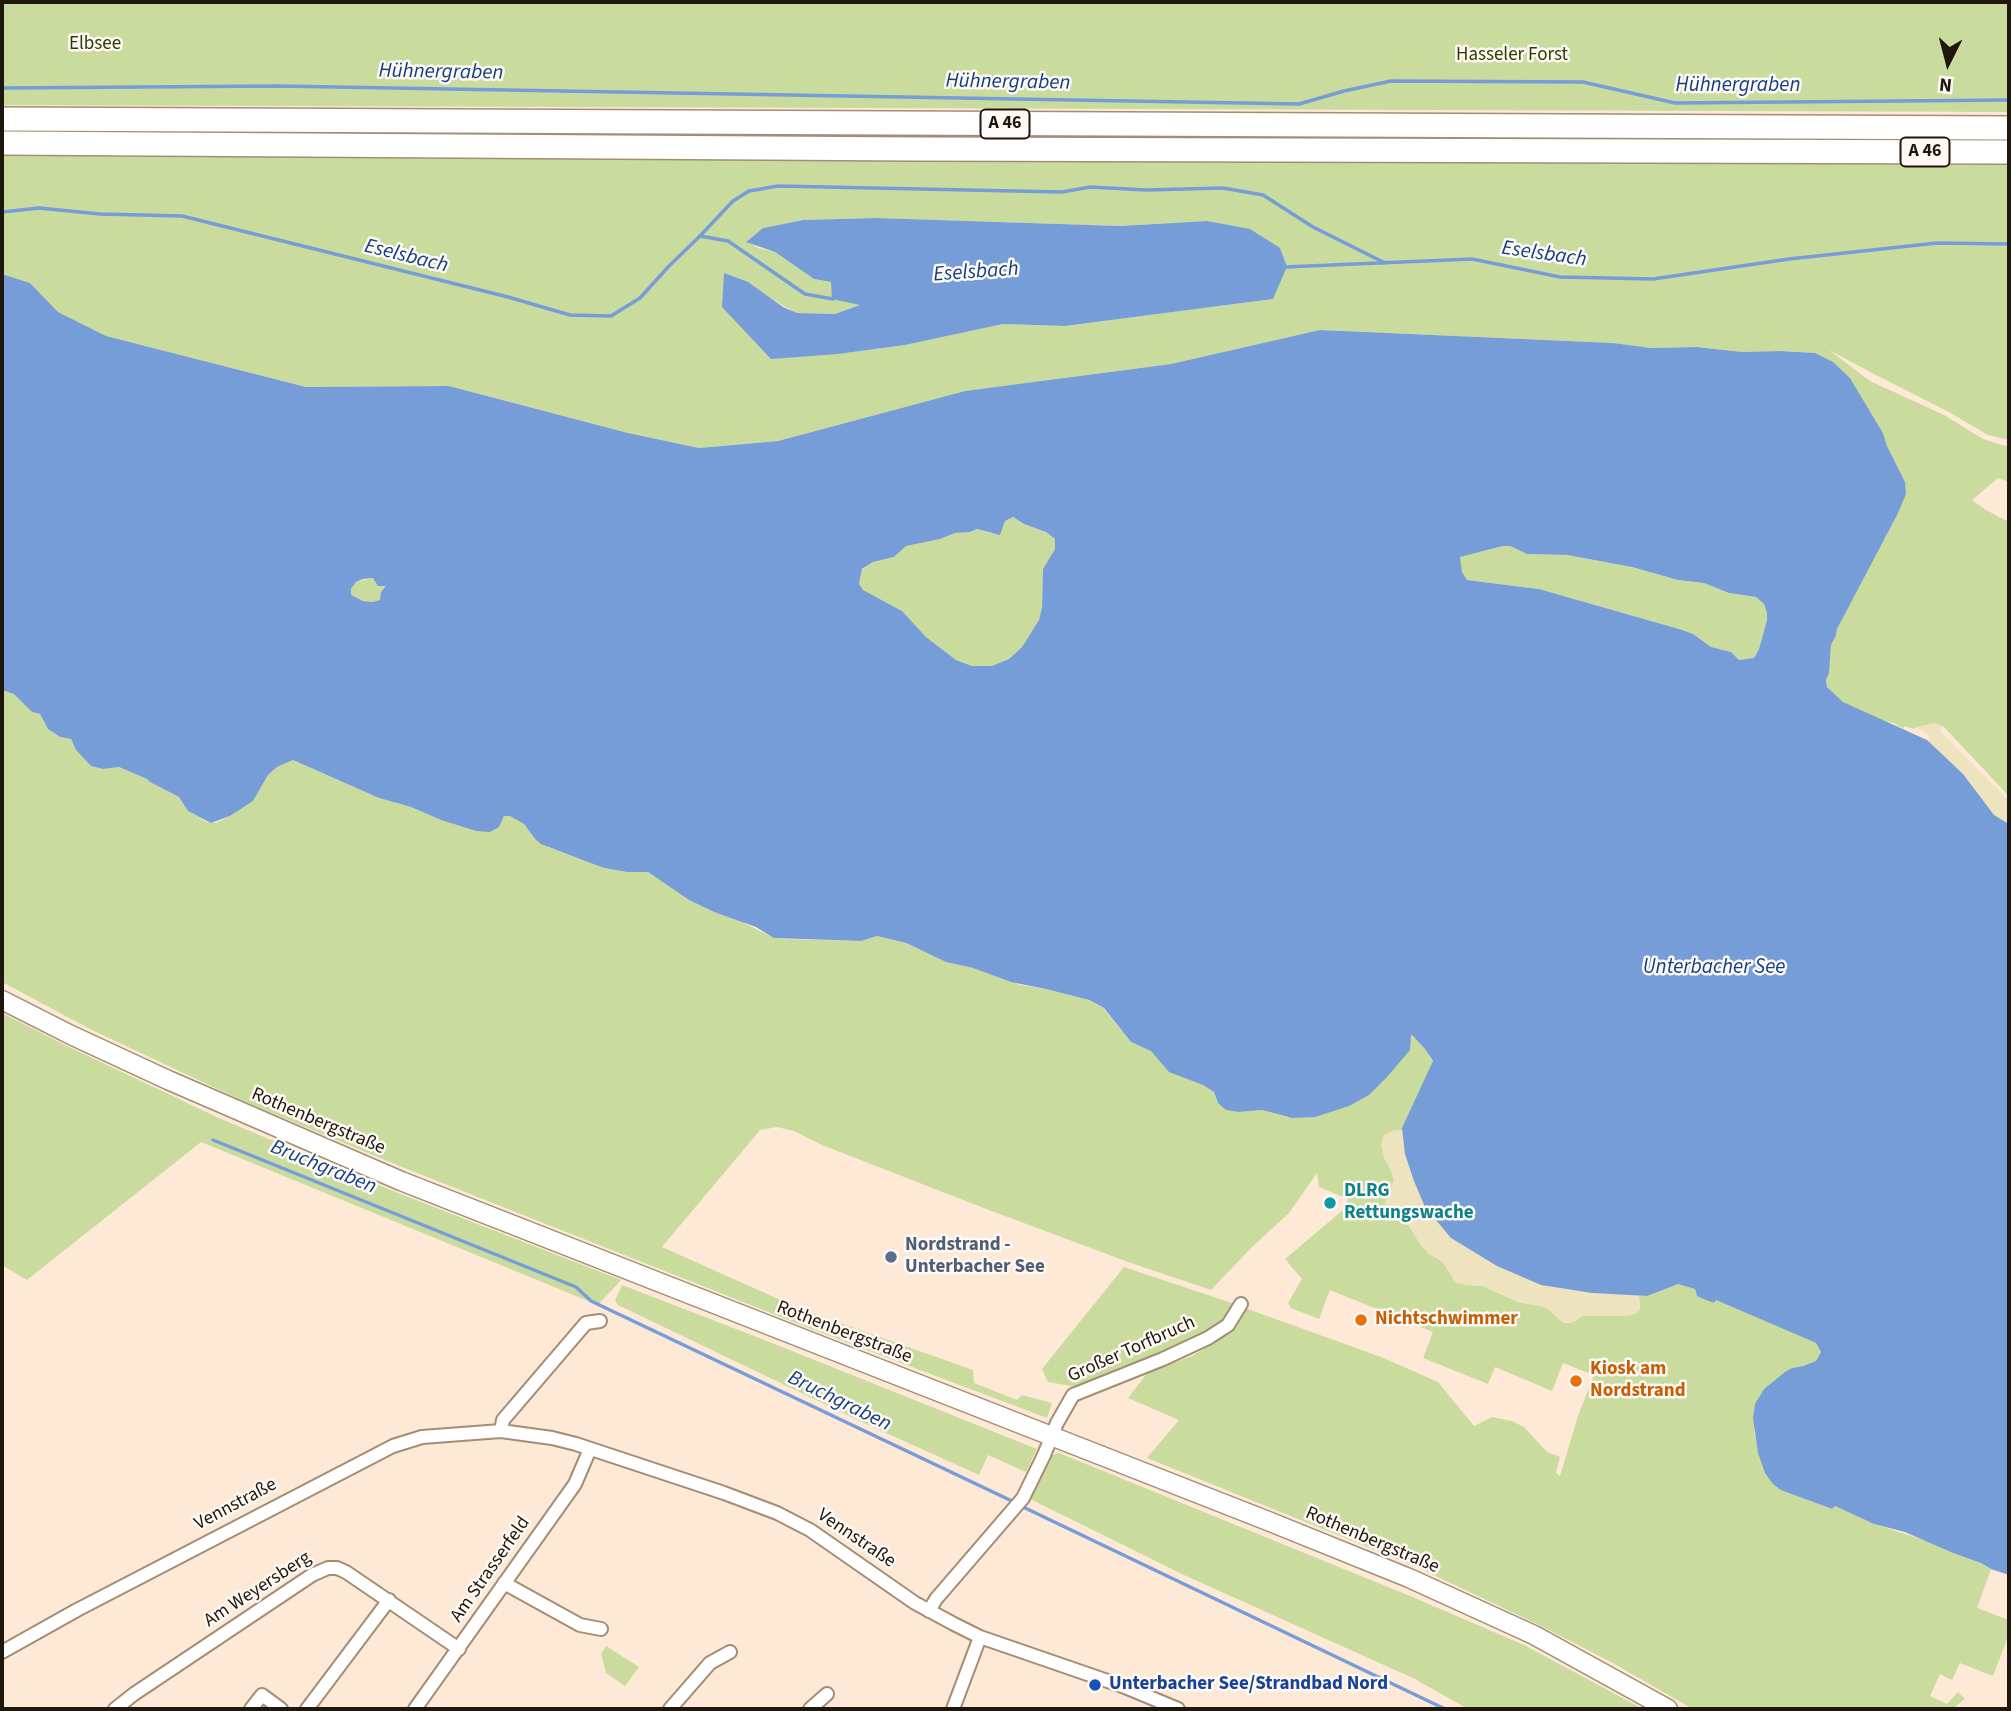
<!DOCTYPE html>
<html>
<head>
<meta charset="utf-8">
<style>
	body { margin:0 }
	#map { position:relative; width:2011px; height:1711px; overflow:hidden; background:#fde9d5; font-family:"Source Sans 3",sans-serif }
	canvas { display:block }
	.frame { position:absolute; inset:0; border:4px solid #1f170d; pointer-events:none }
	.north { position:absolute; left:1913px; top:28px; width:70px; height:70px; -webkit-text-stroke:5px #fef9f4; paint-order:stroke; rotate:186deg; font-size:19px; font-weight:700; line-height:28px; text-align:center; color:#1f170d }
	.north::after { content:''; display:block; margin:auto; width:24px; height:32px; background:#1f170d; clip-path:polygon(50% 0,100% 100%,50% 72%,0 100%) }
</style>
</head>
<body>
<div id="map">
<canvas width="2011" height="1711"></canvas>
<div class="frame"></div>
<div class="north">N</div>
</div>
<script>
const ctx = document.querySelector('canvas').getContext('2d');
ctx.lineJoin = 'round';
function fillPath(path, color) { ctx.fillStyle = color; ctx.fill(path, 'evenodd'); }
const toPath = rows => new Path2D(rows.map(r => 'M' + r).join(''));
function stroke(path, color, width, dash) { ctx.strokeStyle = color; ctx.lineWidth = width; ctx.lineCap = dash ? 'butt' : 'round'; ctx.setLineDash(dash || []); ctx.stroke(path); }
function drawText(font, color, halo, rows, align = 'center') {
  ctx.font = font + ' "Source Sans 3",sans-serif'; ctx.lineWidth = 5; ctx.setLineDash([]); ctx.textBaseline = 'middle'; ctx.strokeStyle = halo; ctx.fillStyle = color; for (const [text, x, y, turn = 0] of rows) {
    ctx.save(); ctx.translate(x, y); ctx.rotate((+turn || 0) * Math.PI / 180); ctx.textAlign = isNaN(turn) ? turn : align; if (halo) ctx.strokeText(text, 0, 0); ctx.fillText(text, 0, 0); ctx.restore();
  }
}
const green = toPath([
	[2,2,2009,2,2009,112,2,105],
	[2,156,2009,164,2009,440,1988,435,1947,411,1876,375,1829,350,1870,381,1944,415,1983,439,2009,447,2009,482,1998,478,1972,500,1986,510,2009,522,2009,791,2007,794,1943,726,1916,727,1914,729,1904,726,1904,729,1894,723,1881,720,1843,702,1827,687,1826,680,1829,673,1831,645,1836,635,1837,629,1905,482,1887,446,1883,433,1850,378,1833,363,1815,353,1780,351,1742,352,1697,347,1651,348,1613,343,1321,330,1171,364,965,391,778,441,699,448,628,433,449,386,306,387,106,336,58,312,30,283,2,274],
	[876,218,1120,226,1206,221,1287,267,1273,299,1065,326,1003,324,905,345,838,354,768,297,797,313,835,314,862,305,831,282,814,279,775,252,758,248,747,241,763,228,803,220],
	[1013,517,1024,524,1046,532,1055,539,1055,549,1043,569,1042,607,1039,620,1022,647,1009,659,992,666,972,666,956,660,926,637,902,611,863,590,859,584,862,570,873,562,894,557,905,546,940,539,955,533,970,532,977,529,991,533,1003,528,1005,521],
	[1503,546,1510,546,1527,554,1567,555,1632,567,1678,580,1704,583,1729,593,1756,597,1764,604,1767,613,1767,620,1759,649,1754,658,1739,660,1731,652,1711,647,1679,629,1539,589,1467,580,1462,572,1460,557],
	[373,578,382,585,387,586,380,600,372,602,363,601,350,595,351,589,356,582],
	[2,690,15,694,32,712,40,714,48,729,60,737,71,739,76,750,91,766,103,769,119,767,147,779,150,782,179,797,188,811,207,822,216,823,230,816,253,801,268,775,277,767,293,760,379,798,411,807,441,820,476,831,503,819,504,816,510,816,524,824,536,840,550,848,579,857,604,868,627,872,648,872,689,900,714,912,738,920,766,934,782,939,861,941,877,936,905,943,946,962,973,968,1021,985,1046,989,1088,1000,1103,1008,1131,1042,1151,1051,1169,1071,1203,1085,1214,1092,1218,1103,1239,1112,1262,1110,1286,1117,1315,1117,1329,1111,1412,1035,1425,1049,1433,1062,1403,1130,1392,1131,1384,1157,1391,1170,1394,1180,1385,1203,1386,1207,1401,1219,1409,1226,1422,1246,1429,1254,1442,1261,1465,1285,1483,1286,1518,1302,1545,1307,1564,1323,1574,1322,1582,1316,1604,1316,1640,1310,1639,1296,1647,1296,1678,1283,1695,1289,1697,1296,1701,1298,1714,1303,1716,1300,1816,1343,1821,1352,1816,1361,1803,1366,1792,1368,1764,1389,1754,1432,1765,1473,1803,1498,1832,1509,1835,1506,1874,1524,1924,1540,1953,1553,1981,1563,1991,1569,1977,1608,2009,1620,2009,1634,1993,1676,1960,1663,1952,1680,1940,1674,1930,1696,1947,1704,1958,1692,1965,1699,1952,1709,1693,1709,1611,1662,1539,1625,1417,1567,1147,1458,1179,1420,1128,1398,1148,1372,1192,1356,1217,1341,1233,1326,1245,1308,1381,1357,1438,1382,1474,1426,1492,1417,1512,1421,1524,1427,1547,1452,1560,1457,1556,1473,1560,1476,1578,1416,1594,1375,1563,1363,1552,1391,1495,1367,1488,1384,1423,1358,1433,1332,1330,1290,1319,1319,1291,1308,1288,1303,1302,1279,1285,1259,1343,1210,1348,1199,1319,1187,1317,1173,1289,1213,1252,1247,1211,1290,1131,1263,989,1210,822,1145,794,1131,777,1127,760,1130,662,1247,803,1310,973,1370,974,1383,1017,1400,1022,1395,1052,1403,1047,1418,801,1325,397,1165,245,1102,92,1030,2,982],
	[2,1013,67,1046,221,1119,393,1191,621,1280,598,1305,201,1142,27,1280,2,1265],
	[1124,1267,1235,1304,1226,1322,1205,1336,1077,1387,1048,1382,1042,1369],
	[622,1285,767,1341,1037,1449,1026,1472,988,1455,979,1475,862,1422,618,1305,615,1301],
	[1059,1453,1410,1596,1524,1645,1643,1709,1468,1709,1415,1679,1184,1575,1030,1499,1050,1456],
	[606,1646,639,1667,625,1686,606,1673,601,1654]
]);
const sand = toPath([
	[1935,723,1943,726,1939,730,2009,801,2009,824,1994,815,1929,742,1929,736,1916,727],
	[1403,1130,1405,1154,1451,1238,1497,1266,1541,1285,1592,1293,1639,1296,1640,1310,1635,1314,1627,1316,1582,1316,1574,1322,1564,1323,1545,1307,1518,1302,1483,1286,1465,1285,1455,1282,1442,1261,1430,1254,1421,1246,1409,1226,1386,1207,1385,1203,1394,1180,1391,1170,1384,1158,1381,1144,1384,1135,1392,1131]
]);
const water = toPath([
	[876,218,1120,226,1207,221,1250,229,1280,248,1287,267,1273,299,1065,326,1003,324,905,345,838,354,771,359,722,307,724,273,748,282,783,307,797,313,835,314,860,305,832,299,831,282,814,279,775,252,746,242,763,228,803,220],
	[2,274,30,283,58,312,106,336,306,387,449,386,628,433,699,448,778,441,965,391,1171,364,1320,330,1613,343,1651,348,1697,347,1742,352,1780,351,1815,353,1833,362,1850,378,1883,433,1887,446,1905,482,1906,494,1898,513,1837,629,1836,635,1831,645,1829,673,1826,680,1827,687,1843,702,1927,740,1963,774,1994,815,2009,824,2009,1575,1991,1569,1981,1563,1953,1553,1905,1532,1874,1524,1835,1506,1832,1509,1781,1490,1773,1484,1765,1473,1758,1453,1753,1418,1755,1404,1764,1389,1785,1372,1792,1368,1803,1366,1816,1361,1821,1352,1816,1343,1716,1300,1714,1303,1701,1298,1697,1296,1695,1289,1678,1284,1647,1296,1592,1293,1541,1285,1497,1266,1451,1238,1425,1207,1414,1181,1405,1154,1402,1128,1433,1061,1425,1049,1412,1035,1411,1036,1410,1050,1387,1077,1369,1095,1349,1106,1315,1117,1292,1118,1262,1110,1239,1112,1226,1110,1218,1103,1214,1092,1203,1085,1169,1072,1151,1051,1131,1042,1104,1008,1089,1000,1046,989,1011,982,973,968,946,962,906,943,877,936,861,941,774,938,756,927,714,912,689,900,648,872,627,872,604,868,541,844,536,840,524,824,510,816,504,816,499,827,490,832,476,831,441,820,411,807,379,798,293,760,277,767,268,775,253,801,230,816,211,823,188,811,179,797,150,782,147,779,119,767,103,769,91,766,76,750,71,739,60,737,48,729,40,714,32,712,14,694,2,690],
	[1013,517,1024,524,1046,532,1055,539,1055,549,1043,569,1042,607,1039,620,1022,647,1009,659,992,666,972,666,956,660,926,637,902,611,863,590,859,584,862,569,873,562,894,557,906,546,940,539,955,533,970,532,977,529,1000,535,1005,521],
	[1503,546,1510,546,1527,554,1567,555,1632,567,1678,580,1704,583,1729,593,1756,597,1764,604,1767,613,1767,620,1759,649,1754,658,1739,660,1731,652,1711,647,1693,634,1679,629,1539,589,1467,580,1462,572,1460,557],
	[373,578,378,586,386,586,381,592,380,600,372,602,363,601,351,595,351,589,356,582,363,579]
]);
const stream = toPath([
	[2,88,279,86,1299,104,1344,91,1391,81,1583,82,1675,103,2009,100],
	[2,212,39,208,100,214,182,216,508,297,570,315,611,316,640,298,669,266,700,236,728,241,805,294,833,299],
	[700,236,733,201,749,191,778,186,1062,192,1090,187,1146,190,1223,188,1263,195,1313,227,1385,263],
	[1285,267,1472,259,1560,277,1653,279,1789,259,1937,243,2009,244],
	[213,1140,576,1287,591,1301,1014,1502],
	[1021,1506,1445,1709]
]);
const minor = toPath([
	[501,1431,503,1420,586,1323,600,1321],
	[504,1583,580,1625,601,1629],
	[929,1611,936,1599,1023,1498,1044,1455,1057,1423,1073,1395,1163,1359,1208,1338,1228,1325,1241,1304],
	[2,1652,77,1610,393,1446,422,1437,501,1431,552,1438,576,1444,724,1493,777,1513,810,1530,915,1603,954,1624,980,1637,1125,1687,1178,1709],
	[115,1709,134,1694,312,1575,328,1568,337,1568,346,1572,459,1649],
	[251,1709,262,1695,281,1709],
	[307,1709,389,1600],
	[415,1709,575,1484,590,1449],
	[670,1709,710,1663,730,1652],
	[810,1709,827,1694],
	[953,1709,980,1637]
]);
const secondary = toPath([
	[2,1000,71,1035,168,1080,401,1181,1268,1521,1409,1578,1534,1635,1668,1709]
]);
const motorway = toPath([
	[2,119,2009,128],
	[2,143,916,149,2009,152]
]);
const markers = [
	[1330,1203,7,"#0f9aa8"],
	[891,1257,7,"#5c6f8a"],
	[1361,1320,7,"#e8710a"],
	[1576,1381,7,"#e8710a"],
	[1095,1685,7,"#1a4fb4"]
];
const shields = [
	[1005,124,49],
	[1925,152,49]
];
const shieldNames = [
	["A 46",1005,124],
	["A 46",1925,152]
];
const parkNames = [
	["Elbsee",95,45],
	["Hasseler Forst",1512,56]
];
const streetNames = [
	["Rothenbergstraße",318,1122,23],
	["Rothenbergstraße",844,1333,21],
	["Großer Torfbruch",1132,1350,-24],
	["Vennstraße",236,1505,-28],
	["Vennstraße",856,1539,34],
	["Rothenbergstraße",1372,1541,23],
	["Am Strasserfeld",491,1570,-55],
	["Am Weyersberg",258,1590,-33]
];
const cultureNames = [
	["DLRG",1344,1192],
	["Rettungswache",1344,1214]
];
const serviceNames = [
	["Nordstrand -",905,1246],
	["Unterbacher See",905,1268]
];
const foodNames = [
	["Nichtschwimmer",1375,1320],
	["Kiosk am",1590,1370],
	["Nordstrand",1590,1392]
];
const transitNames = [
	["Unterbacher See/Strandbad Nord",1109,1685]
];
const waterNames = [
	["Hühnergraben",441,73,1],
	["Hühnergraben",1008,83,1],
	["Hühnergraben",1738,86],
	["Eselsbach",1544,255,8],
	["Eselsbach",406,257,14],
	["Eselsbach",976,273,-4],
	["Unterbacher See",1714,968],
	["Bruchgraben",323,1168,22],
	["Bruchgraben",839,1402,26]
];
fillPath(green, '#cadb9e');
fillPath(sand, '#ede3be');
fillPath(water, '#769dd7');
stroke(stream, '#769dd7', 3.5);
stroke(minor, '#a48d75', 16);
stroke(secondary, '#a48d75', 21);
stroke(motorway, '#a48d75', 26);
stroke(minor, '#fff', 12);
stroke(secondary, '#fff', 18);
stroke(motorway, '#fff', 23);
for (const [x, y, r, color] of markers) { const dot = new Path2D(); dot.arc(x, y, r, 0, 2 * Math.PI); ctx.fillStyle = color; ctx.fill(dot); stroke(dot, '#fef9f4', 2.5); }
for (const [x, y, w] of shields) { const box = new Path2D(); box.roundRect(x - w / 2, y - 14.5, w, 29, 5); ctx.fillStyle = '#fef9f4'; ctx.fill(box); stroke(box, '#1f170d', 2); }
drawText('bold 18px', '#1f170d', null, shieldNames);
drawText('19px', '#313c04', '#fef9f4', parkNames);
drawText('19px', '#1f170d', '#fef9f4', streetNames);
drawText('bold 19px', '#0d838f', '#fef9f4', cultureNames, 'left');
drawText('bold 19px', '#4e5e75', '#fef9f4', serviceNames, 'left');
drawText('bold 19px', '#c56008', '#fef9f4', foodNames, 'left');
drawText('bold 19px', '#164399', '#fef9f4', transitNames, 'left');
drawText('italic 21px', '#103f84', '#fef9f4', waterNames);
</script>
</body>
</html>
